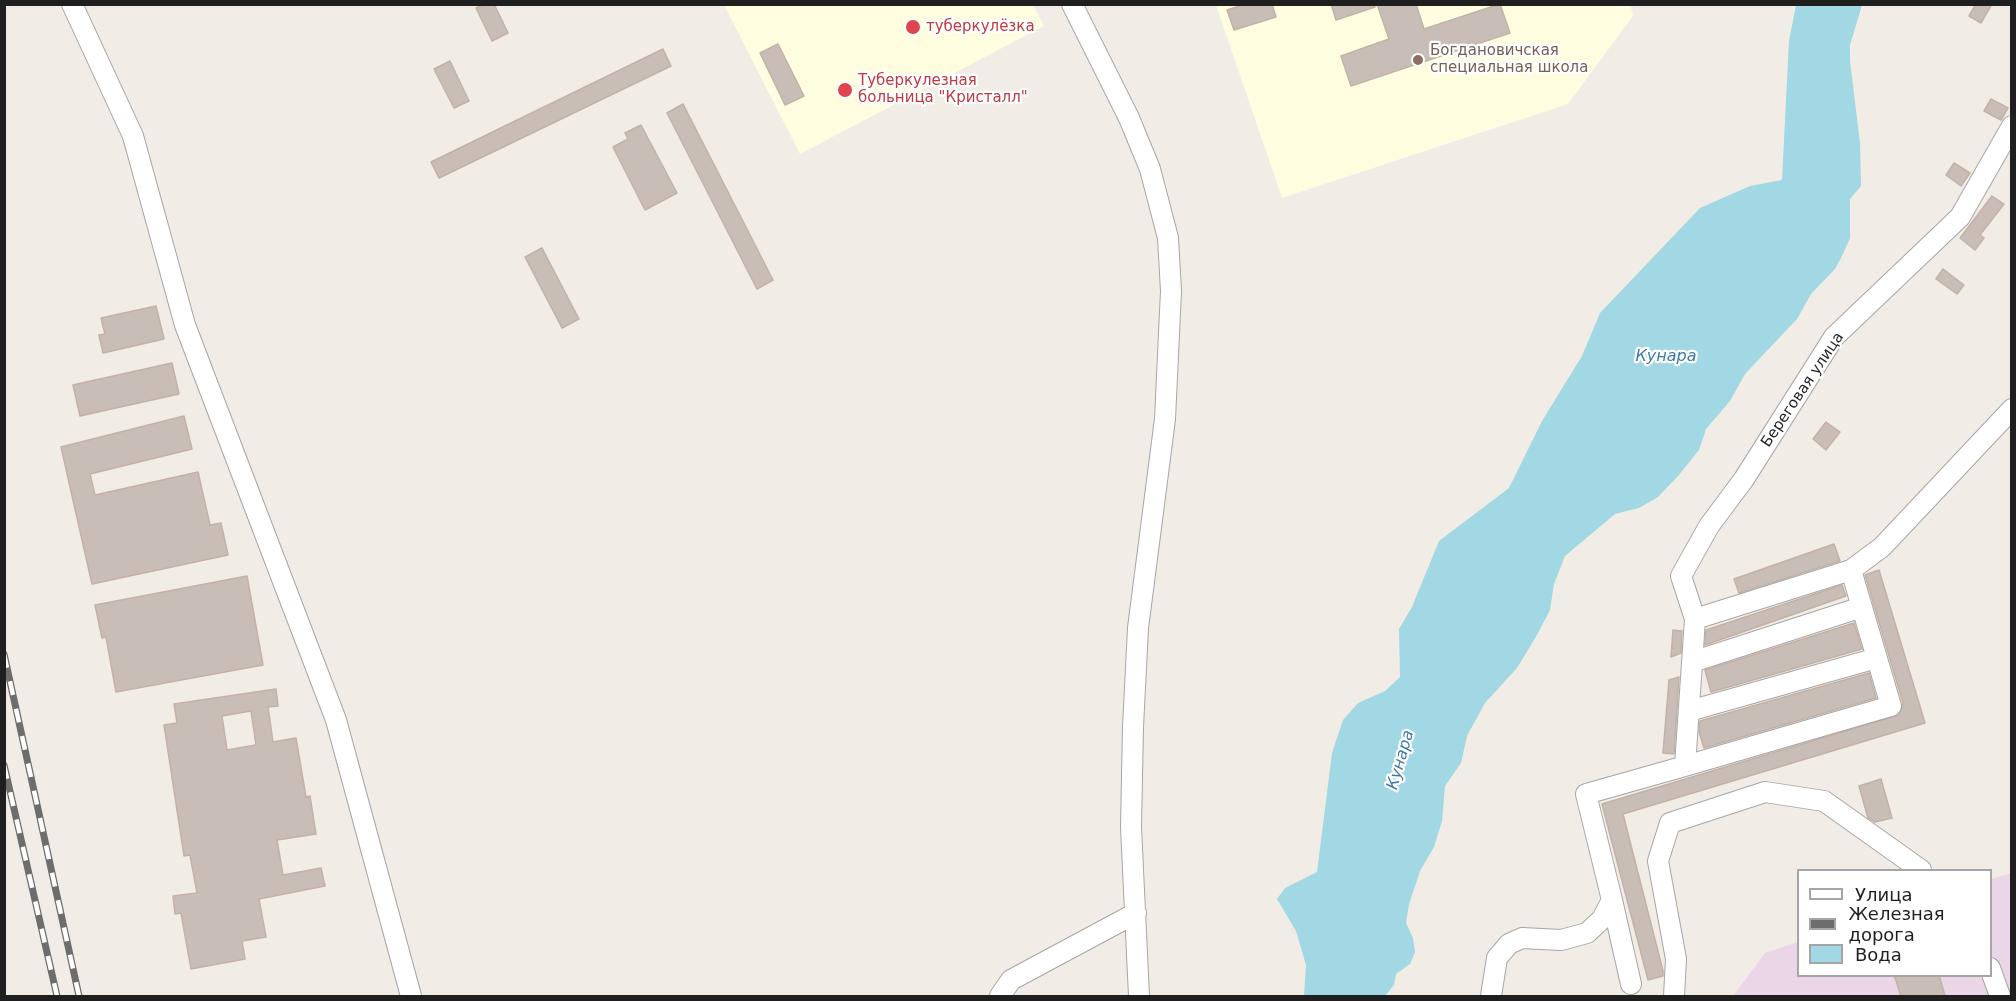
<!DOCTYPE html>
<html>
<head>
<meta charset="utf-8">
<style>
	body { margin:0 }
	#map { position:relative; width:2016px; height:1001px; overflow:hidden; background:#f1ece5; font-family:"DejaVu Sans",sans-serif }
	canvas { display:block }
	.frame { position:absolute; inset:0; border:6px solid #1f1f1f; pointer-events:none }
	.legend { position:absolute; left:1797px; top:869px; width:195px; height:108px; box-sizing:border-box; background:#fff; border:2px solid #a5a5a5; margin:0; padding:8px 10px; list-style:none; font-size:18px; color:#1f1f1f }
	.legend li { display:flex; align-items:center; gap:12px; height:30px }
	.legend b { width:30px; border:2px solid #a5a5a5 }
</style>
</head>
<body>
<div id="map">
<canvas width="2016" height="1001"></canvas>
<div class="frame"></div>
<ul class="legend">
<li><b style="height:8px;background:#fff"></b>Улица</li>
<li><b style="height:8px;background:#6d6d6d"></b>Железная дорога</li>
<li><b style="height:16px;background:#a1d8e3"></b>Вода</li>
</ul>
</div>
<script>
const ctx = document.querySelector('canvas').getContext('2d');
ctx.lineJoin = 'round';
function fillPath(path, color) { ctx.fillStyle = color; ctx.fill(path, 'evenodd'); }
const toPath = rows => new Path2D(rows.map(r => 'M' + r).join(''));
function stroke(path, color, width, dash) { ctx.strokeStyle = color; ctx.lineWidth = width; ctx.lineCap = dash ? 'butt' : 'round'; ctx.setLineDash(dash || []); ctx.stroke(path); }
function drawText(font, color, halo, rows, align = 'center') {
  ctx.font = font + ' "DejaVu Sans",sans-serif'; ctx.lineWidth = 4.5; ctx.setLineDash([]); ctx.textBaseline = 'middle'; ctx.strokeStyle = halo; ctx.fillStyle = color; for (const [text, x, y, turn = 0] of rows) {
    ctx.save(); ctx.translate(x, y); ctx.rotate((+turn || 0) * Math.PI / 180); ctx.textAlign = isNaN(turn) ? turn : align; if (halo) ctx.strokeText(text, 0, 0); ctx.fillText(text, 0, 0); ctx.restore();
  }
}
const industrial = toPath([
	[2011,873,2011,996,1733,996,1765,953,1798,942,1798,976,1990,976,1991,879]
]);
const education = toPath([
	[1630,4,1633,16,1568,104,1282,198,1216,5],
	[724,5,1033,5,1044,26,800,154]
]);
const water = toPath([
	[1796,5,1862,5,1850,45,1850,61,1860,143,1861,186,1850,199,1850,238,1843,254,1835,269,1811,294,1797,319,1745,374,1730,401,1706,429,1699,450,1678,476,1658,497,1639,508,1615,514,1565,556,1554,584,1550,610,1537,635,1517,668,1485,703,1467,736,1461,763,1445,786,1442,821,1434,847,1420,871,1409,904,1406,923,1413,938,1415,952,1410,964,1396,974,1394,985,1385,996,1304,996,1306,965,1296,931,1277,899,1285,888,1317,872,1332,753,1343,720,1358,703,1385,691,1400,677,1399,629,1412,607,1439,541,1509,488,1542,421,1582,356,1600,313,1700,208,1750,186,1782,180,1789,41]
]);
const building = toPath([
	[485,4,494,4,508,33,492,41,476,8,485,4],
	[1246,4,1272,4,1276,17,1234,30,1227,10,1246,4],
	[1331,4,1374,4,1375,7,1336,20,1331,4],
	[1377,4,1416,4,1424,29,1500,4,1510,33,1351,86,1341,56,1389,39,1377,4],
	[1976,4,1992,4,1981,23,1969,16,1976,4],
	[778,44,804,96,785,105,760,53,778,44],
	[663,49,671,66,439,178,431,162,663,49],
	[450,61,469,101,454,108,434,69,450,61],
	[1991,99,2008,108,2001,120,1984,111,1991,99],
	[683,104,773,280,757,289,667,113,683,104],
	[641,125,677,193,645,210,613,147,628,139,625,133,641,125],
	[1954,163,1970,173,1961,186,1946,175,1954,163],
	[1992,196,2004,204,1980,235,1984,238,1975,250,1960,238,1992,196],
	[542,248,579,319,562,328,525,257,542,248],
	[1943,269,1964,285,1957,294,1936,279,1943,269],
	[156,306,164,339,103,353,99,335,105,334,101,318,156,306],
	[172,363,179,394,80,416,73,385,172,363],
	[184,416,192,449,90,474,95,495,198,472,210,525,221,523,228,555,92,584,61,447,184,416],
	[1826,422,1840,432,1826,450,1813,439,1826,422],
	[1834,544,1840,561,1739,593,1734,579,1834,544],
	[1879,570,1925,723,1623,814,1663,971,1663,976,1648,980,1602,804,1899,715,1903,703,1865,575,1879,570],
	[247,576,263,665,116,692,106,637,102,638,95,605,247,576],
	[1842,585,1846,596,1705,645,1706,630,1842,585],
	[1854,623,1862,649,1711,692,1705,670,1854,623],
	[1673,630,1682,631,1681,653,1671,657,1673,630],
	[1869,673,1876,698,1704,748,1699,732,1700,721,1869,673],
	[1679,677,1674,754,1663,753,1669,680,1679,677],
	[276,689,278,706,268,707,273,742,296,738,306,797,310,796,316,834,277,840,283,875,321,868,325,886,259,899,266,937,242,941,245,959,191,969,181,913,175,914,173,896,197,893,190,855,184,856,164,725,177,723,174,704,276,689],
	[251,711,256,745,227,750,222,716,251,711],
	[1881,779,1892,818,1875,822,1868,818,1859,786,1881,779],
	[1894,975,1939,975,1945,996,1901,996,1894,975]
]);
const minor = toPath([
	[72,4,133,136,185,325,336,720,411,996],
	[1072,4,1129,118,1150,169,1168,238,1171,291,1165,419,1138,628,1133,727,1131,827,1139,996],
	[1695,619,1681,576,1709,526,1744,479,1834,337,1960,217,2012,126],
	[1692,662,1862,607],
	[1689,711,1877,658],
	[1685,766,1891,706,1851,570],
	[1612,900,1631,984],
	[1990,968,2000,996],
	[1000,996,1011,980,1136,913],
	[1491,996,1497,958,1509,944,1522,938,1561,940,1587,933,1602,919,1612,900,1586,794,1685,766,1695,619,1851,570,1882,547,2012,409],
	[1674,996,1676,959,1658,861,1670,823,1765,792,1824,801,1921,870]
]);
const rail = toPath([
	[4,654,79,996],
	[4,765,57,996]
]);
const markers = [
	[913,27,8,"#e0444e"],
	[1418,60,6,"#8d6e63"],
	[845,90,8,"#e0444e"]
];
const healthNames = [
	["туберкулёзка",926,27],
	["Туберкулезная",858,81],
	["больница \"Кристалл\"",858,98]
];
const educationNames = [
	["Богдановичская",1430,51],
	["специальная школа",1430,68]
];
const streetNames = [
	["Береговая улица",1803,390,-56]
];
const waterNames = [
	["Кунара",1666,357],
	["Кунара",1401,760,-74]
];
fillPath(industrial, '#ebd6e8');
fillPath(education, '#fffde0');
fillPath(water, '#a1d8e3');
fillPath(building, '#c9beb7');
stroke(building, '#c4b1a5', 1.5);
stroke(minor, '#a6a6a6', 22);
stroke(minor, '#fff', 20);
stroke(rail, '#6d6d6d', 7);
stroke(rail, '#fff', 4.5, [14]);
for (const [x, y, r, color] of markers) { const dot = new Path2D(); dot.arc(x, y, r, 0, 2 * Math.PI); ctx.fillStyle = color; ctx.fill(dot); stroke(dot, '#fff', 2); }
drawText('15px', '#be3a42', '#fff', healthNames, 'left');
drawText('15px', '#785e54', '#fff', educationNames, 'left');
drawText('15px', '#1f1f1f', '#fff', streetNames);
drawText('italic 16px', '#3d79a8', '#fff', waterNames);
</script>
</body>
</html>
